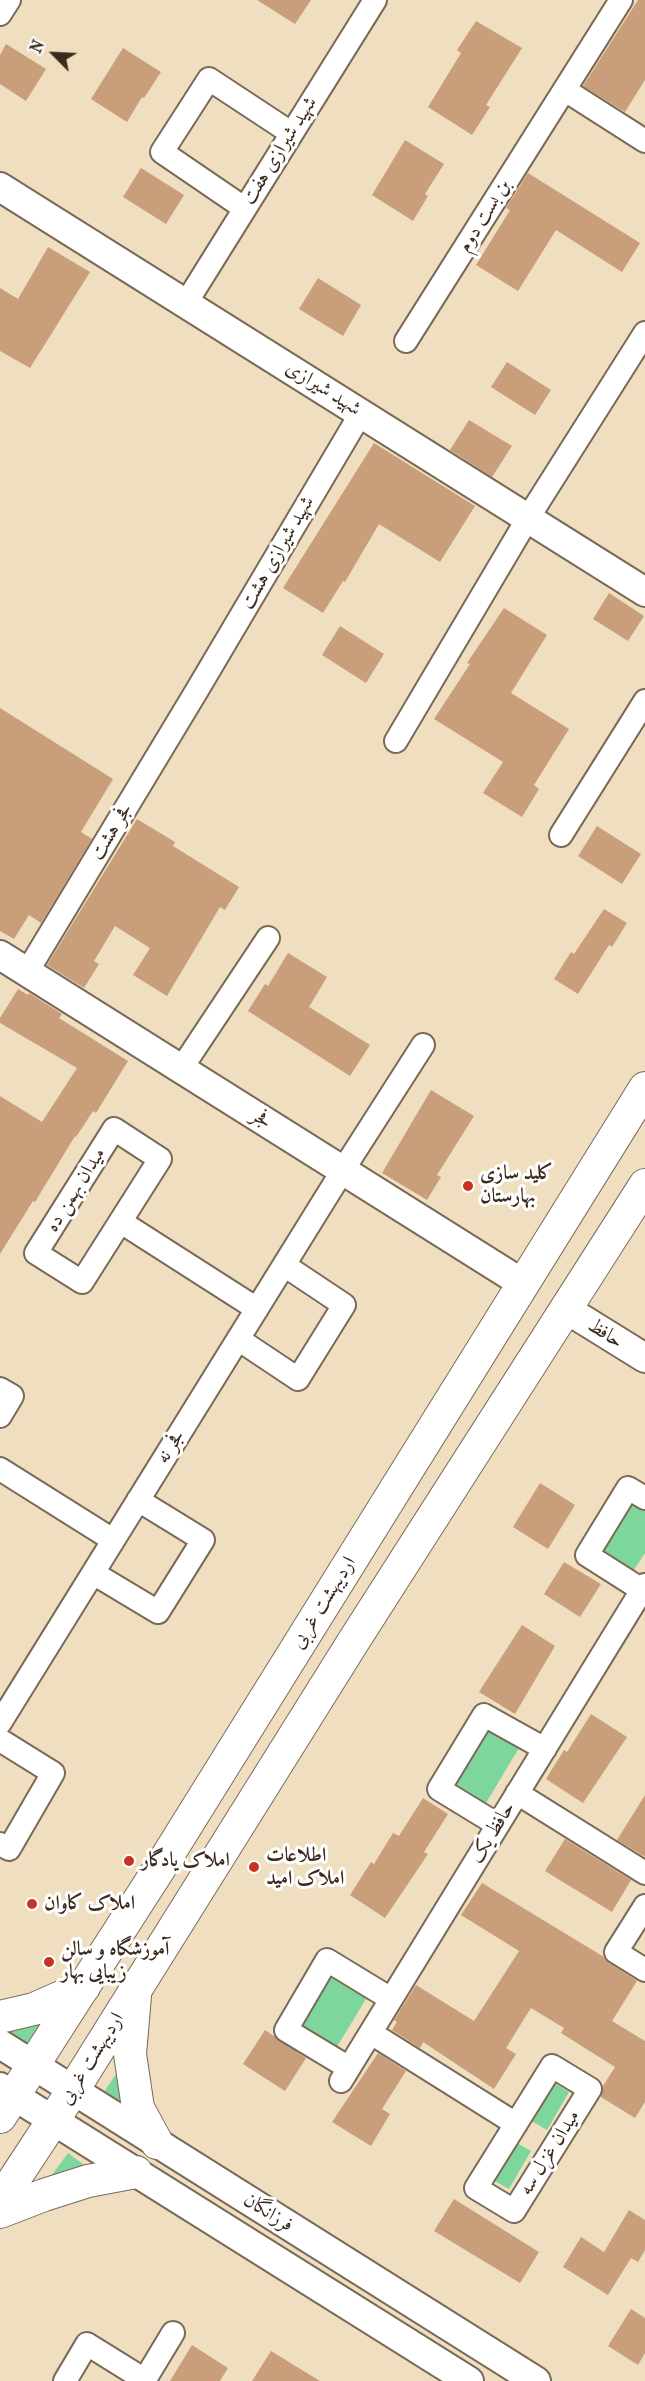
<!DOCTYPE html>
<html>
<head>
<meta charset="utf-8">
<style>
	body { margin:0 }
	#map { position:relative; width:645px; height:2381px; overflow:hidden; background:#efdfc0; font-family:"IM FELL French Canon",serif }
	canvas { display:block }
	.north { position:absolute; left:24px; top:24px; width:60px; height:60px; -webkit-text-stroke:4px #fff; paint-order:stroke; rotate:294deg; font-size:16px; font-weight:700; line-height:24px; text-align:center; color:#3b2a1e }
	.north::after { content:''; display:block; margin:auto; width:21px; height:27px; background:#3b2a1e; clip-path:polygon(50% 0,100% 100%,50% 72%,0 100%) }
</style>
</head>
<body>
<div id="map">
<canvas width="645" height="2381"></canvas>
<div class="north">N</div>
</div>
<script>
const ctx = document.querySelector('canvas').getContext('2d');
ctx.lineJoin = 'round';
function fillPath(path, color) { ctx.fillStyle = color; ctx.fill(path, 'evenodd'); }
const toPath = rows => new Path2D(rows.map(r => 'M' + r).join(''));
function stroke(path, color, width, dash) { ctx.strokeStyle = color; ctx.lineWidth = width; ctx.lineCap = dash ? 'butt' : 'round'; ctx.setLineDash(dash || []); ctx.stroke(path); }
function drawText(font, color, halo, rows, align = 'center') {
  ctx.font = font + ' "IM FELL French Canon",Amiri,serif'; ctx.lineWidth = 6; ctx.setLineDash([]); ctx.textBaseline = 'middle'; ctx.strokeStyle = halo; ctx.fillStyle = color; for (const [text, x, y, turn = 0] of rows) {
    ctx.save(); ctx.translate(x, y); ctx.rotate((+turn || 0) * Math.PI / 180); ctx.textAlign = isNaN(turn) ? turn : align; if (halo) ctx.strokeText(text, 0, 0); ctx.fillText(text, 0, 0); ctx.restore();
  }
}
const green = toPath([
	[630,1498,645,1508,645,1553,631,1574,596,1551],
	[484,1728,519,1748,486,1803,451,1783],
	[335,1972,369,1994,335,2050,300,2028],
	[47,2018,29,2047,0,2029],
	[120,2068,127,2110,102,2095],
	[553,2082,569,2092,547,2130,530,2120],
	[515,2142,531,2151,509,2189,493,2180],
	[68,2153,91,2170,49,2179]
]);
const building = toPath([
	[257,0,311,0,295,24],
	[638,0,645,0,645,80,625,112,583,86],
	[476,21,522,48,486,105,490,107,472,135,428,107,461,53,457,50],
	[6,44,46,69,26,101,0,84,0,55],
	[123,48,161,72,144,98,142,97,127,122,91,99],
	[405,140,444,164,425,194,428,196,413,221,372,195],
	[141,168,184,195,166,224,123,197],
	[528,173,640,243,622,272,556,230,518,291,476,265,510,210,506,208],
	[48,247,90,272,30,368,0,351,0,288,18,299],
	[318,278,361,305,343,336,299,309],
	[507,362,551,390,535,415,491,387],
	[469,420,512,446,492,477,450,450],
	[374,443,475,506,440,562,379,524,345,582,343,581,323,613,283,588],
	[609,593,644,616,628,641,593,619],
	[504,608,547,635,511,693,569,729,534,785,539,789,522,817,483,793,503,762,434,719,470,664,467,663],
	[340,626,384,654,366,683,322,655],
	[0,708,113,779,81,832,92,839,41,923,29,915,14,939,0,931],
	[137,819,175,842,173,846,239,887,225,910,220,907,167,996,133,975,150,948,115,926,94,961,99,964,84,988,47,965],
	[597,826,641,854,622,884,578,856],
	[604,909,627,923,612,947,609,945,578,994,554,979,571,952,574,954],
	[288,953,327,977,309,1007,370,1045,350,1076,248,1011,265,984,268,986],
	[18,989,28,995,29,993,62,1014,59,1018,128,1061,96,1113,93,1111,76,1137,75,1136,35,1202,33,1201,0,1254,0,1096,42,1122,77,1068,0,1023,0,1018],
	[431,1090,474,1116,437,1175,441,1177,427,1200,382,1173],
	[540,1483,575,1505,548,1549,513,1527],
	[564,1562,601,1584,580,1617,544,1594],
	[522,1625,555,1646,515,1714,479,1692],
	[591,1714,627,1737,583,1803,546,1779,564,1750,567,1752],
	[645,1795,645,1857,617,1840],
	[423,1798,448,1814,424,1852,428,1854,385,1918,350,1895,371,1862,374,1864,393,1833,399,1836],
	[565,1839,631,1880,612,1912,545,1871],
	[482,1883,604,1957,609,1963,637,1981,612,2021,645,2041,645,2102,635,2118,601,2097,603,2086,615,2067,561,2033,564,2028,531,2008,506,2048,516,2054,494,2089,423,2042,420,2048,392,2030,397,2022,394,2020,416,1985,474,2021,519,1951,461,1915],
	[265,2030,306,2058,285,2091,243,2064],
	[378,2053,406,2071,382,2109,390,2114,371,2146,332,2122],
	[454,2199,539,2252,520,2283,434,2231],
	[629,2210,645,2220,645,2250,638,2262,631,2258,608,2295,563,2267,581,2237,604,2252],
	[631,2309,645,2318,645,2353,638,2365,608,2346],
	[192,2345,228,2368,220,2381,170,2381],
	[271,2351,320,2381,252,2381]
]);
const minor = toPath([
	[0,14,9,0],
	[565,90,645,141],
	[244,208,162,152,209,79,291,133],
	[186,303,375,0],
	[406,341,621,0],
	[396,741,528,518,645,333],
	[561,835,645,701],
	[27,972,196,692,361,413],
	[181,1069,268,938],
	[114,1129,160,1159,82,1282,36,1253,114,1129],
	[121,1222,257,1309],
	[238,1339,298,1379,344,1305,284,1265],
	[0,1389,12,1396,0,1416],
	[0,1469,113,1540],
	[93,1573,158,1612,203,1540,138,1500],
	[642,1590,587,1555,628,1488,645,1498],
	[0,1723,343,1170,423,1045],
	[0,1740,53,1773,9,1849,0,1844],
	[517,1793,645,1873],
	[498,1825,439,1789,484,1715,545,1749],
	[645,1906,616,1952,645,1970],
	[371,2033,516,2124],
	[552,2066,590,2089,514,2211,476,2188,552,2066],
	[349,2068,286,2030,327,1960,391,1999],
	[341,2081,645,1585],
	[65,2381,87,2344,145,2380],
	[144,2381,173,2333]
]);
const tertiary = toPath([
	[0,187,645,592],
	[0,955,522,1283],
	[566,1309,645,1358],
	[0,2044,536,2381],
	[0,2087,469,2381]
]);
const secondary = toPath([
	[135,1996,130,2054,138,2108,157,2143],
	[0,2017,34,2009,84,1987],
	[0,2117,168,1855,645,1088],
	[0,2201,73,2090,353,1642,645,1185],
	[0,2212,44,2195,88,2181,136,2172]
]);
const markers = [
	[468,1186,6,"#c8321e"],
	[129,1861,6,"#c8321e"],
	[254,1867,6,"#c8321e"],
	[32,1904,6,"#c8321e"],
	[49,1962,6,"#c8321e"]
];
const streetNames = [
	["شهید شیرازی هفت",280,151,-58],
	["بن بست دوم",485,216,-58],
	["شهید شیرازی",323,389,32],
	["شهید شیرازی هشت",278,553,-60],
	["فجر هشت",112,832,-59],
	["فجر",261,1119,32],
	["میدان بهمن ده",76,1190,-58],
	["حافظ",605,1334,32],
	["فجر نه",171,1447,-58],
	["اردیبهشت غربی",324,1603,-58],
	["حافظ یک",493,1833,-59],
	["اردیبهشت غربی",92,2059,-58],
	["میدان غزل سه",550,2153,-58],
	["فرزانگان",268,2213,32]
];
const poiNames = [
	["کلید سازی",480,1174],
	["بهارستان",480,1197],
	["اطلاعات",266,1856],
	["املاک امید",266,1879],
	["املاک یادگار",141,1861],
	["املاک کاوان",44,1904],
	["آموزشگاه و سالن",61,1950],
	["زیبایی بهار",61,1973]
];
fillPath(green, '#7dd69c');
fillPath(building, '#c99e7a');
stroke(minor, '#7a6957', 26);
stroke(tertiary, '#7a6957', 32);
stroke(secondary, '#7a6957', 34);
stroke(minor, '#fff', 22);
stroke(tertiary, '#fff', 28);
stroke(secondary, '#fff', 32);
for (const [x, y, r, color] of markers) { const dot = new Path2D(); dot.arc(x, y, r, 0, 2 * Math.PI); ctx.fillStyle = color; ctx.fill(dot); stroke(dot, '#fff', 2); }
drawText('20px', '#3b2a1e', '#fff', streetNames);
drawText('bold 20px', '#3b2a1e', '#fff', poiNames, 'left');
</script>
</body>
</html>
